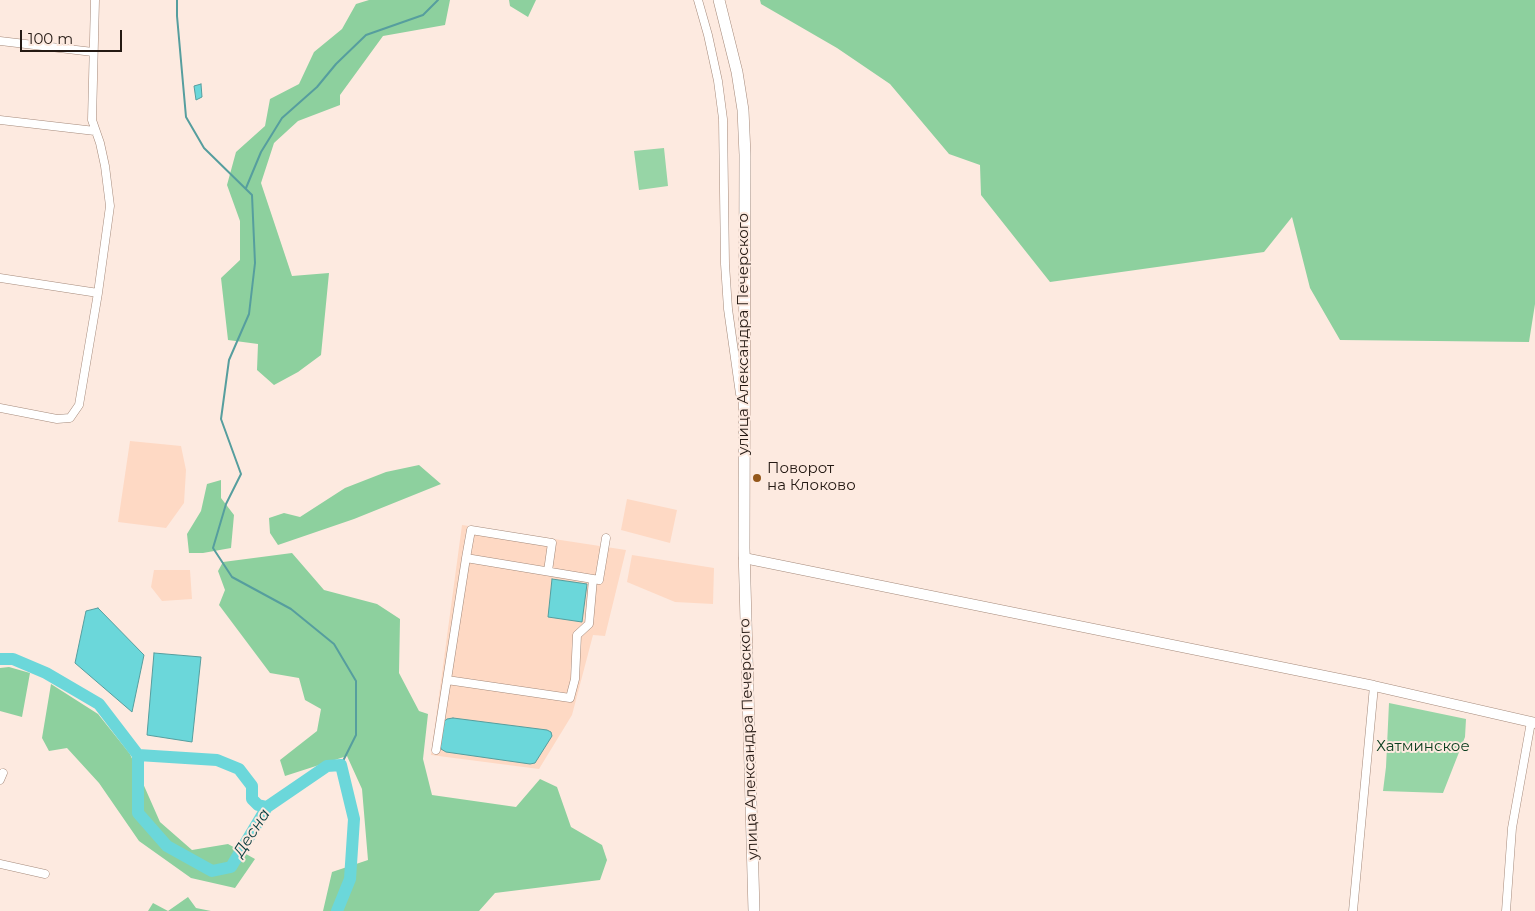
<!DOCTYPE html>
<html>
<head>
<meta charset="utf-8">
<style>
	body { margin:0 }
	#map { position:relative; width:1535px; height:911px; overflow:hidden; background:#fdeae0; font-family:Montserrat,sans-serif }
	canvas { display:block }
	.scale { position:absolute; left:20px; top:30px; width:102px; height:22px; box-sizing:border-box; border:2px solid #241913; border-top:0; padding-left:6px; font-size:15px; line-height:18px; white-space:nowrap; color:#241913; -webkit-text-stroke:4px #fdeae0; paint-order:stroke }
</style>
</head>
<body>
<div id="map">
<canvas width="1535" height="911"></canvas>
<div class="scale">100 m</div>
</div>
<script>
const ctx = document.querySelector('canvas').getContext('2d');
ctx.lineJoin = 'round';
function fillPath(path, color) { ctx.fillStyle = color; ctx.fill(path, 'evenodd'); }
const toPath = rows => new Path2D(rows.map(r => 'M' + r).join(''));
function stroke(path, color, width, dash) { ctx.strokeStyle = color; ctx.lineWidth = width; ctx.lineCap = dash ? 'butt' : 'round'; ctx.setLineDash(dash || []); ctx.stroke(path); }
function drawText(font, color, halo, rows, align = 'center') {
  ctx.font = font + ' Montserrat,sans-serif'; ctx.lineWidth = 4; ctx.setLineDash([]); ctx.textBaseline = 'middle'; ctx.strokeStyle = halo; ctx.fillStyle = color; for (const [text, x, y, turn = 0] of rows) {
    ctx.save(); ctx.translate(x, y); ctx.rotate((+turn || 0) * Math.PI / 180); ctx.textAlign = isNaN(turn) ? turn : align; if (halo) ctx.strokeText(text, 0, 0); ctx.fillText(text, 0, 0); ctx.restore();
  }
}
const built = toPath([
	[130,441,181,446,186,470,184,503,166,528,118,522],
	[627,499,677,510,670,543,621,530],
	[462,525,626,550,605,636,593,635,572,715,539,769,431,755],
	[632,555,714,568,713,604,675,602,627,582],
	[154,570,190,570,192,599,162,601,151,587]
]);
const green = toPath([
	[664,148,668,186,639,190,634,151],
	[1389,703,1466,719,1465,737,1443,793,1383,791,1386,767]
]);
const forest = toPath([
	[369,0,450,0,445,25,383,36,340,95,340,105,298,121,274,143,261,183,292,276,329,273,321,355,298,372,274,385,257,370,258,344,228,340,221,278,240,260,240,221,227,185,236,152,265,126,270,99,299,84,314,52,342,29,356,4],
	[509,0,536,0,528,17,510,6],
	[760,0,1535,0,1535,304,1529,342,1340,340,1310,288,1292,217,1264,252,1050,282,981,195,980,165,949,154,890,84,837,48,761,4],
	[419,465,441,484,354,519,278,545,270,533,269,518,284,513,300,517,345,488,386,472],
	[221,480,221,498,234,515,231,548,203,553,189,553,187,534,201,511,207,484],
	[292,553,324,590,377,604,400,619,399,673,419,711,428,714,423,759,432,795,516,807,540,779,557,787,571,827,602,845,607,860,600,880,495,893,479,911,323,911,332,872,368,860,362,789,347,756,285,776,280,760,317,731,321,709,305,700,299,678,270,673,219,605,225,590,218,571,223,562],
	[9,667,30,673,22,717,0,711,0,668],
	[51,684,98,714,130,754,160,822,192,850,228,844,255,859,235,888,191,878,139,841,99,783,67,748,49,751,42,738],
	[188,897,196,908,211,911,148,911,153,903,168,911]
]);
const water = toPath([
	[201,84,202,97,196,100,194,86,201,84],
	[552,579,587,584,582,622,548,617,552,579],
	[98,608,144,655,132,712,75,663,86,611,98,608],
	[154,653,201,657,192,742,147,735,154,653],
	[453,718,547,730,551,732,552,736,535,763,530,764,446,752,441,749,440,744,442,723,447,719,453,718]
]);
const stream = toPath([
	[177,0,177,16,186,117,204,148,252,195,255,263,249,314,229,360,221,419,241,474,226,504,213,548,232,577,291,609,334,644,356,681,356,735,341,765],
	[246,188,261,152,282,118,317,87,336,64,366,35,423,15,438,0]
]);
const river = toPath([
	[0,659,13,659,46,673,99,704,138,755,138,813,167,846,212,871,231,867,267,807,327,766,341,765,354,819,350,879,337,911],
	[138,755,217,760,239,769,252,786,252,799,258,805,267,807]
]);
const minor = toPath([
	[698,0,708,35,718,81,723,119,725,264,728,309,740,394],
	[0,41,93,52],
	[0,120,95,131],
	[0,278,98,293],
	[0,408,57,419,70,418,79,405,98,293,110,206,105,166,100,143,92,120,95,0],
	[466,558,471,530,552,543,548,571],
	[447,680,570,698,575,679,577,635,589,624,593,579],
	[436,750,466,558,599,580,606,538],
	[0,780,3,773],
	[0,864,45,874],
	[1353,911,1374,686],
	[1506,911,1512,828,1531,722]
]);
const tertiary = toPath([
	[744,558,1374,686,1535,723]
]);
const secondary = toPath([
	[719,0,737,72,743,110,745,155,744,548,754,911]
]);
const markers = [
	[757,478,5,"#94571a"]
];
const streetNames = [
	["улица Александра Печерского",744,334,-90],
	["улица Александра Печерского",749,739,-92]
];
const poiNames = [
	["Поворот",767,469],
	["на Клоково",767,486]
];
const parkNames = [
	["Хатминское",1423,747]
];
const waterNames = [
	["Десна",252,833,-57]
];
fillPath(built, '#fed9c4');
fillPath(green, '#97d5a6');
fillPath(forest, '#8dd09e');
fillPath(water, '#6bd7da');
stroke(water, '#569e9e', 1);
stroke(stream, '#569e9e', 2);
stroke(river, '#6bd7da', 12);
stroke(minor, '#a58a7b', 9);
stroke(tertiary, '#a58a7b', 11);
stroke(secondary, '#a58a7b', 12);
stroke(minor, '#fff', 8);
stroke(tertiary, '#fff', 10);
stroke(secondary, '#fff', 11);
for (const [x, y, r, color] of markers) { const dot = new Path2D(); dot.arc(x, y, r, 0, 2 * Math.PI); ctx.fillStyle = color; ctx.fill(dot); stroke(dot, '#fdeae0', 2); }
drawText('15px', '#241913', '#fdeae0', streetNames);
drawText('15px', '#241913', '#fdeae0', poiNames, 'left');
drawText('15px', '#093d1d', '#fdeae0', parkNames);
drawText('italic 16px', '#093e40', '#fdeae0', waterNames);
</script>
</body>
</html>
